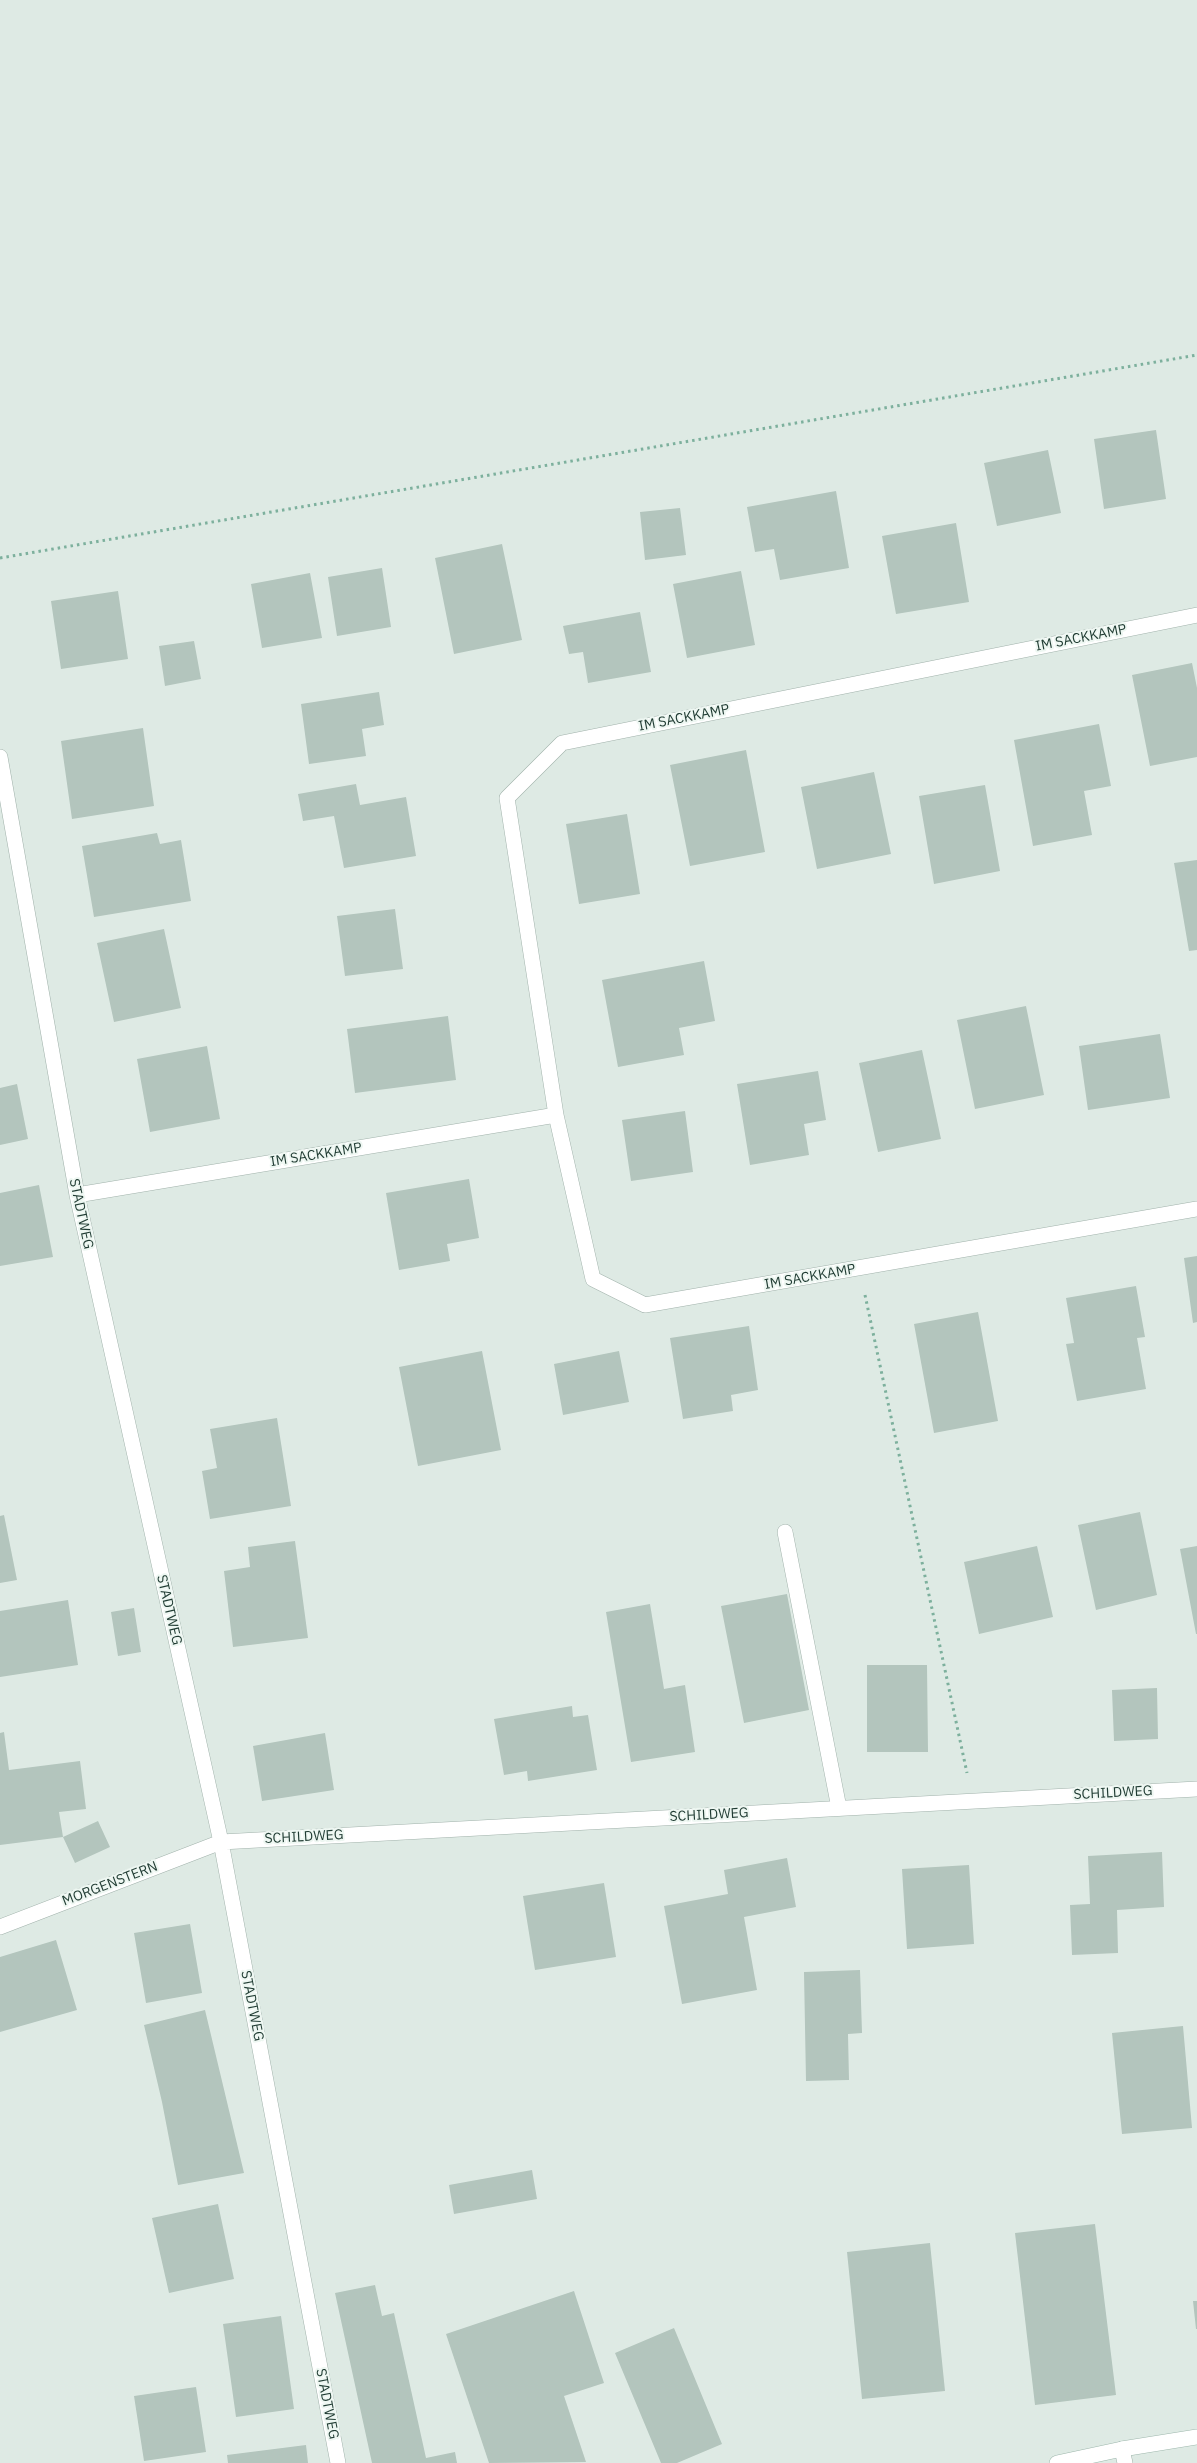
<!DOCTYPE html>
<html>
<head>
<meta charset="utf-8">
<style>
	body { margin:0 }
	canvas { display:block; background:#deeae4 }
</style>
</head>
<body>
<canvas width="1197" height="2463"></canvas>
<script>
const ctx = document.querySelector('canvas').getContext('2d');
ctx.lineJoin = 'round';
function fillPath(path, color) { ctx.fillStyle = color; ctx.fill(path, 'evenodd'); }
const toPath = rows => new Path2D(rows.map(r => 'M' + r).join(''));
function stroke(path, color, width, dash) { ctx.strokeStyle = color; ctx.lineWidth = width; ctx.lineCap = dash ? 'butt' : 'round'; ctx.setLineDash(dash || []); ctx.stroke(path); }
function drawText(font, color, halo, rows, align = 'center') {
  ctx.font = font + ' "IBM Plex Sans",sans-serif'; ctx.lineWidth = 4; ctx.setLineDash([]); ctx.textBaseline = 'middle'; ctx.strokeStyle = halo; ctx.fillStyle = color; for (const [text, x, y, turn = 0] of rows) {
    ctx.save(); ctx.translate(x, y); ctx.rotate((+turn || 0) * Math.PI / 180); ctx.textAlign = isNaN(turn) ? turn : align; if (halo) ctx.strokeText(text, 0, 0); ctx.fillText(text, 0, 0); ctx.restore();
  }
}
const building = toPath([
	[1156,430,1166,499,1104,509,1094,439],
	[1048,450,1061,513,997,526,984,463],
	[836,491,849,568,780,580,774,549,755,552,747,507],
	[680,508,686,555,645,560,640,512],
	[956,523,969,602,896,614,882,536],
	[502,544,522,640,454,654,435,558],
	[382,568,391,627,337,636,328,577],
	[741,571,755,645,687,658,673,584],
	[310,573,322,638,262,648,251,584],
	[118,591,128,659,61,669,51,601],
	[640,612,651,672,588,683,583,652,569,654,563,626],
	[194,641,201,679,165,686,159,646],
	[1192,663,1197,688,1197,757,1150,766,1132,675],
	[379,692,384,725,362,729,366,756,309,764,301,704],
	[1099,724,1111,786,1084,791,1092,835,1033,846,1014,740],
	[143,728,154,806,72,819,61,741],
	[746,750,765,852,690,866,670,765],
	[874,772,891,854,817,869,801,787],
	[356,784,360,805,406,797,416,856,344,868,334,816,303,821,298,794],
	[985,785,1000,871,934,884,919,796],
	[627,814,640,894,579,904,566,824],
	[157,833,160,844,181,840,191,901,94,917,82,846],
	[1197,860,1197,950,1189,951,1174,863],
	[395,909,403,969,345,976,337,916],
	[164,929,181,1008,114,1022,97,943],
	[704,961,715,1021,679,1028,684,1055,618,1067,602,980],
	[1026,1006,1044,1095,975,1109,957,1020],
	[448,1016,456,1080,355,1093,347,1029],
	[1160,1034,1170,1098,1088,1110,1079,1046],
	[207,1046,220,1119,150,1132,137,1059],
	[922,1050,941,1139,878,1152,859,1063],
	[818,1071,826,1120,804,1124,809,1155,750,1165,737,1084],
	[17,1084,28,1139,0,1145,0,1088],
	[685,1111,693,1172,631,1181,622,1120],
	[469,1179,479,1238,447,1244,450,1261,399,1270,386,1193],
	[39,1185,53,1257,0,1266,0,1193],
	[1197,1256,1197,1322,1193,1323,1184,1258],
	[1136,1286,1145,1337,1137,1338,1146,1389,1077,1401,1066,1344,1074,1343,1066,1298],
	[978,1312,998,1421,934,1433,914,1324],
	[749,1326,758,1390,731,1395,733,1411,683,1419,670,1338],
	[482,1351,501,1450,418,1466,399,1367],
	[619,1351,629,1402,563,1415,554,1364],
	[277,1418,291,1506,210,1519,202,1471,217,1468,210,1429],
	[1140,1512,1157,1595,1096,1610,1078,1525],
	[4,1515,17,1580,0,1583,0,1516],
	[295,1541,308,1638,233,1647,224,1571,250,1567,248,1547],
	[1037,1546,1053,1617,979,1634,964,1562],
	[1197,1546,1197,1634,1196,1634,1180,1549],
	[787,1594,809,1710,744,1723,721,1606],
	[68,1600,78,1665,0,1677,0,1611],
	[650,1604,664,1689,685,1685,695,1752,631,1762,606,1612],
	[134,1608,141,1652,118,1656,111,1612],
	[867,1665,927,1665,928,1752,867,1752],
	[1157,1688,1158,1739,1114,1741,1112,1690],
	[572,1706,573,1717,588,1715,597,1770,528,1781,527,1771,504,1775,494,1719],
	[4,1732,9,1770,80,1761,86,1809,59,1812,63,1837,0,1845,0,1733],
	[325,1733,334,1790,262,1801,253,1746],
	[98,1821,110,1847,75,1863,63,1837],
	[1162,1852,1164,1907,1117,1910,1118,1953,1072,1955,1070,1905,1090,1904,1088,1856],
	[787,1858,796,1907,744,1917,757,1990,682,2004,664,1906,728,1894,724,1870],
	[969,1865,974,1944,907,1949,902,1869],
	[604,1883,616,1957,535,1970,523,1896],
	[190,1924,202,1993,146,2003,134,1933],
	[56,1940,77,2010,0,2032,0,1957],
	[860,1970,862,2033,848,2034,849,2080,806,2081,804,1972],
	[205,2010,244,2173,178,2185,162,2102,144,2025],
	[1183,2026,1192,2128,1122,2134,1112,2033],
	[532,2170,537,2199,454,2214,449,2185],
	[218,2204,234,2279,169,2293,152,2218],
	[1095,2224,1116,2395,1035,2405,1015,2233],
	[930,2243,945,2391,862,2399,847,2252],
	[375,2285,382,2316,394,2313,426,2458,455,2452,457,2463,372,2463,335,2293],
	[574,2291,604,2383,564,2396,586,2462,489,2463,446,2334],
	[1193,2301,1197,2301,1197,2329,1196,2329],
	[281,2316,294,2409,236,2417,223,2324],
	[674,2328,722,2444,677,2463,661,2463,615,2353],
	[196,2387,206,2452,144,2461,134,2396],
	[306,2445,308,2463,228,2463,227,2455]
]);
const path = toPath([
	[0,558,1197,355],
	[865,1295,967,1773]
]);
const lane = toPath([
	[785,1532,839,1808]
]);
const street = toPath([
	[0,757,77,1195,221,1842,338,2463],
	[556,1115,507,798,562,743,1197,615],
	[77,1195,556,1115,593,1279,645,1305,1197,1209],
	[0,1927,221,1842,1197,1789],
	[1122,2449,1125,2463]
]);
const secondary = toPath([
	[1057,2463,1122,2449,1197,2437]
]);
const streetNames = [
	["IM SACKKAMP",1081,638,-11],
	["IM SACKKAMP",684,718,-11],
	["IM SACKKAMP",316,1155,-9],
	["STADTWEG",81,1214,78],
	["IM SACKKAMP",810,1277,-10],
	["STADTWEG",169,1610,77],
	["SCHILDWEG",1113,1793,-3],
	["SCHILDWEG",709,1815,-3],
	["SCHILDWEG",304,1837,-3],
	["MORGENSTERN",110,1884,-21],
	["STADTWEG",252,2006,79],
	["STADTWEG",327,2404,79]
];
fillPath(building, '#b3c5bd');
stroke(lane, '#a1b2ab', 16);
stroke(street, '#a1b2ab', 16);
stroke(secondary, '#9db7ac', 16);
stroke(path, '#7db09d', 3, [2.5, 4]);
stroke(lane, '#fff', 15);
stroke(street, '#fff', 15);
stroke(secondary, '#fff', 15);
drawText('14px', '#1f3b32', '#eef7f2', streetNames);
</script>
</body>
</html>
